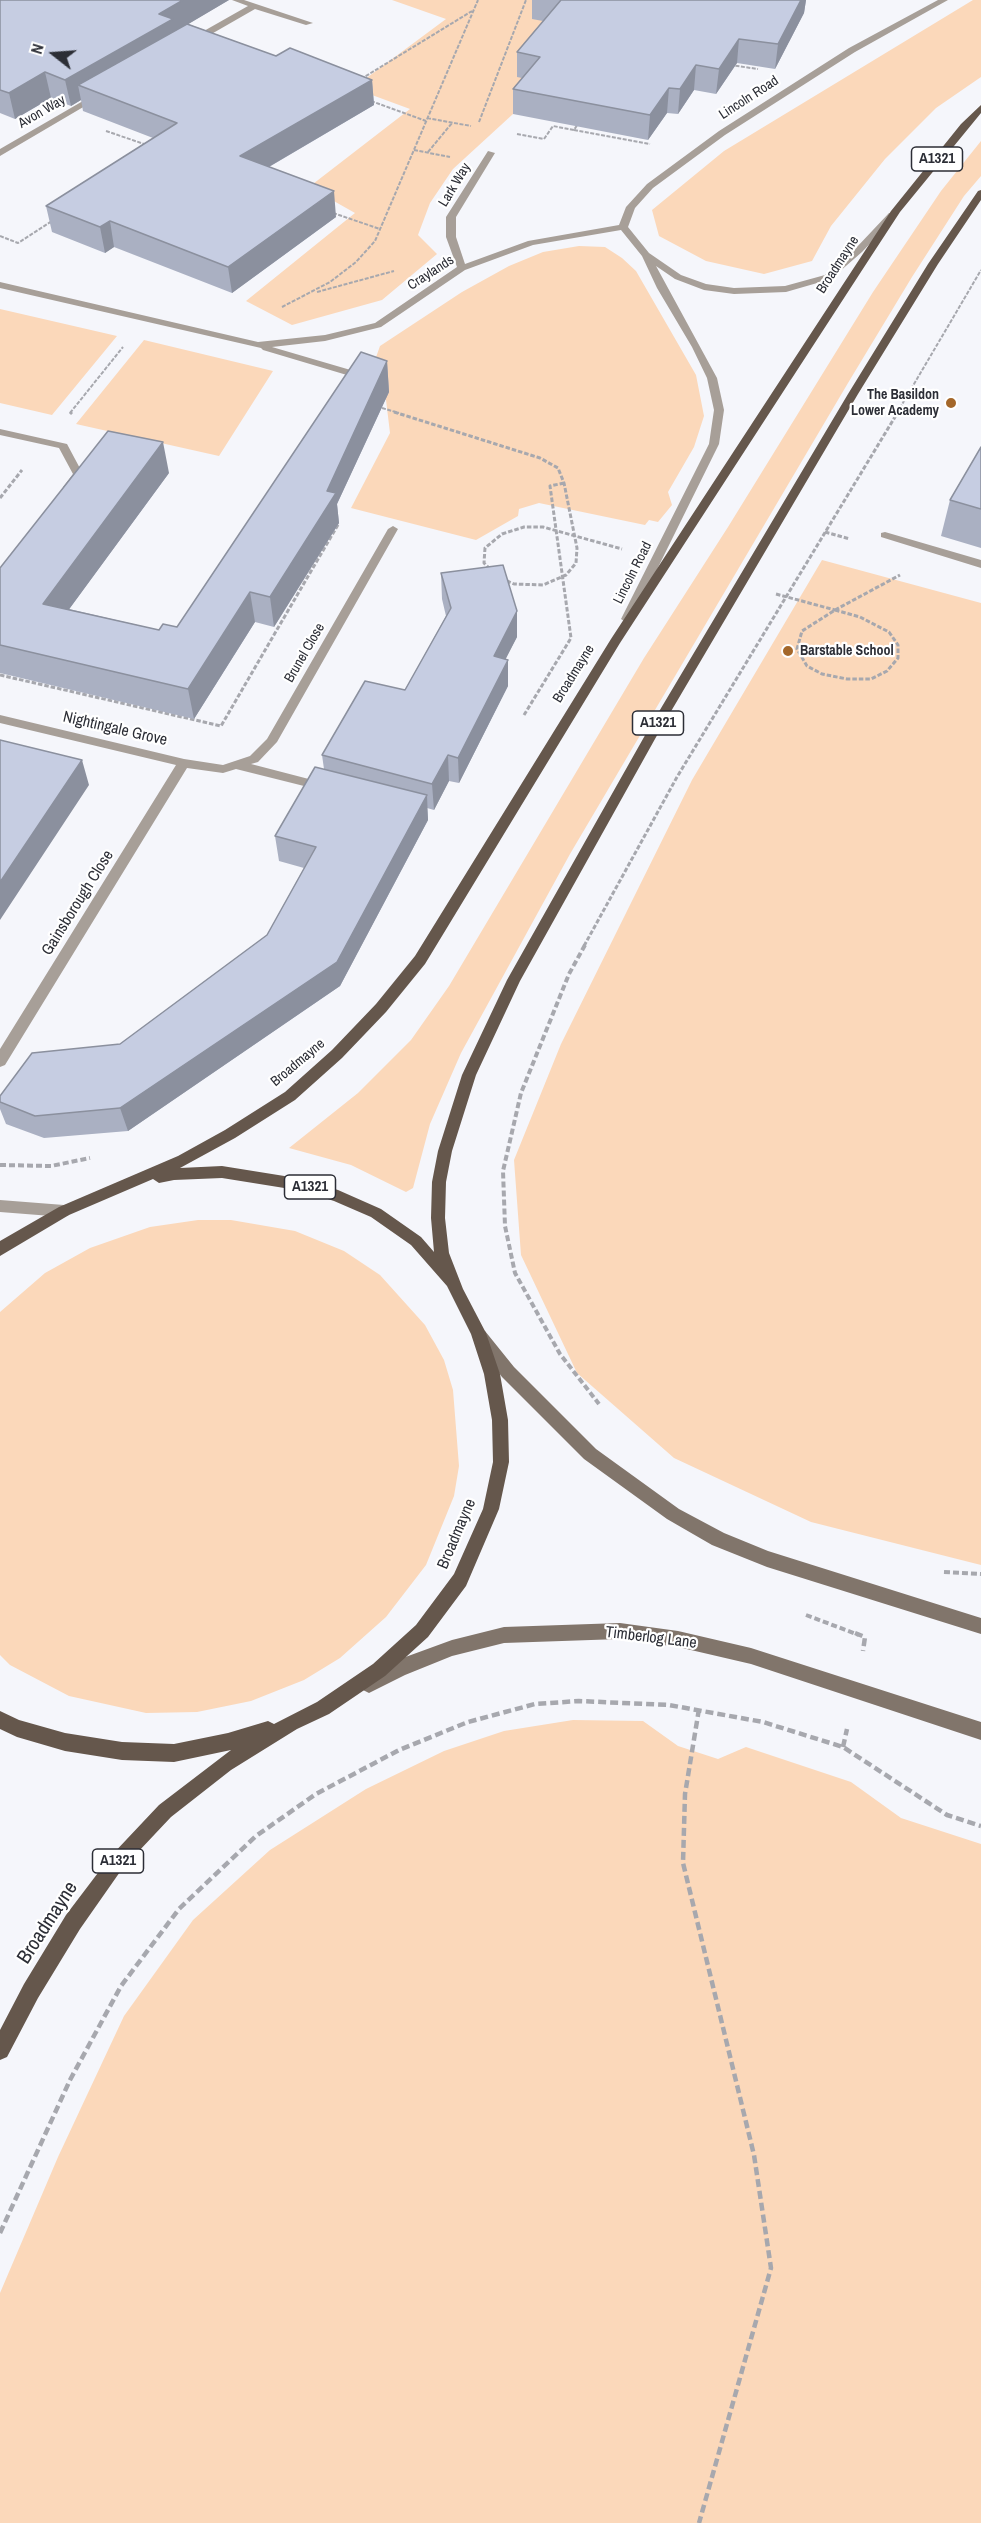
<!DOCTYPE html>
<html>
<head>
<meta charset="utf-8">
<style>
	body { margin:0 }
	#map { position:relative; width:981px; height:2523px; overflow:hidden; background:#f5f6fb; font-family:"Archivo Narrow",sans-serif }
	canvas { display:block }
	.north { position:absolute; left:24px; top:24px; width:60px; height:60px; -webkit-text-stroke:4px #fff; paint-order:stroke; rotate:287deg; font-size:16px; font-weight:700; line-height:24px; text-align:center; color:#2c2e36 }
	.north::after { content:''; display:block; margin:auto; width:21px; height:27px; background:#2c2e36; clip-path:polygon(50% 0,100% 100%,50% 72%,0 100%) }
</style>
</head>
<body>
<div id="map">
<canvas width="981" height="2523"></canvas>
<div class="north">N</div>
</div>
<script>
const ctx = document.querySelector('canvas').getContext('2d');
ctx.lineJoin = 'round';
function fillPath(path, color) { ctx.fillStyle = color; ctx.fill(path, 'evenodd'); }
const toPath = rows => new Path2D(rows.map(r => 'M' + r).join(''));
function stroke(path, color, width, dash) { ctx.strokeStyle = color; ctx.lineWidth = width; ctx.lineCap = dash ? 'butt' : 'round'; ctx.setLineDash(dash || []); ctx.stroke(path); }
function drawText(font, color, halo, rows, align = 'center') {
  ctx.font = font + ' "Archivo Narrow",sans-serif'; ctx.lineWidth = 4.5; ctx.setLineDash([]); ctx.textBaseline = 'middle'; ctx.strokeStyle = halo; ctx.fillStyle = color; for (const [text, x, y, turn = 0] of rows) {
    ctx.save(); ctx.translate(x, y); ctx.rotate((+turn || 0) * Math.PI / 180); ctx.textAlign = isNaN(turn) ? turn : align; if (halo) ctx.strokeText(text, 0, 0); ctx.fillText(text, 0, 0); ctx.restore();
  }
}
const green = toPath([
	[392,0,548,0,560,24,539,81,513,114,453,169,430,203,418,235,437,254,382,300,292,325,246,301,355,213,309,187,410,109,353,88,446,19],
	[973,0,981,0,981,77,936,108,885,159,831,226,812,261,764,274,706,261,659,236,652,210,724,151],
	[981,141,981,176,964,196,912,277,848,383,570,854,461,1053,430,1124,413,1188,406,1192,351,1165,289,1148,358,1093,411,1040,449,986,644,658,728,527,873,292,941,191],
	[579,246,605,247,622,258,636,271,696,375,704,416,694,447,668,492,672,505,658,522,649,520,645,525,539,503,519,509,518,516,476,540,351,508,390,433,383,375,374,363,380,346,462,292,509,266,543,252],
	[0,309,117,336,52,415,0,403],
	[144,340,273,371,219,456,76,424],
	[822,560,981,603,981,1565,811,1522,674,1458,577,1373,521,1255,514,1160,561,1044,692,780],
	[198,1220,231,1220,295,1231,344,1251,380,1275,425,1325,444,1360,453,1390,459,1466,454,1496,426,1565,386,1617,340,1658,304,1680,251,1701,197,1712,146,1713,69,1696,10,1665,0,1655,0,1312,45,1273,90,1248,150,1227],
	[573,1720,643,1721,678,1746,718,1759,746,1747,851,1782,901,1818,981,1844,981,2523,0,2523,0,2293,58,2157,124,2016,193,1920,270,1850,366,1789,444,1751,504,1731]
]);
const pathFar3 = toPath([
	[730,65,758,69],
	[361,79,472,11],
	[371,101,426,121],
	[427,118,471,126],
	[479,122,526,0],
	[574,130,650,144],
	[106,131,147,145],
	[517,134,544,139,553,126,574,130,579,122],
	[414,150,450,157],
	[428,152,452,123],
	[333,213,380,229],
	[0,236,18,243,52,221],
	[317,292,394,271],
	[282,307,330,282,356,262,375,241,478,0],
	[382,408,399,413],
	[70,413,123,347],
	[897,413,981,270]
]);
const pathFar2 = toPath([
	[394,412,540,458,558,468,564,483,577,548,576,563,566,575,543,585,514,584,505,580],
	[70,414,72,412],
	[0,498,22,470],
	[825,532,850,539],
	[490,569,484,563,485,548,502,534,524,527,543,527,622,549],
	[776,594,835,610],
	[835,610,860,617,889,632,898,645,898,658,887,671,871,679,847,679,822,674,807,666,797,649,802,631,835,610],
	[835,610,900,575],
	[0,675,221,726,339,523],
	[524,715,571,638,550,486,564,483],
	[584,946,677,777,898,412]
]);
const pathFar1 = toPath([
	[585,945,569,974,521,1093,503,1171,505,1226,515,1273,560,1354,599,1404],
	[0,1165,51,1166,90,1158],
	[944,1572,981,1574],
	[806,1615,859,1635]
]);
const path = toPath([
	[855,1633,865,1637,863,1651],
	[699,1709,685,1794,683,1863,754,2155,771,2268,699,2523],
	[843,1747,847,1729],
	[0,2233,70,2080,121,1986,179,1909,256,1836,316,1794,399,1750,468,1722,535,1704,579,1701,669,1705,763,1722,843,1747,947,1815,981,1826]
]);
const street = toPath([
	[232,0,244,0,313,23,306,25,255,9,194,44,188,44,188,40,248,6,232,0],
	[938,0,948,0,855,52,725,135,653,188,635,208,628,227,649,253,681,275,706,284,734,288,785,286,825,275,856,248,889,213,897,215,862,252,831,279,786,292,734,294,704,290,675,279,656,266,717,378,724,410,719,444,631,622,627,623,621,619,709,444,714,410,707,378,692,347,657,288,642,256,621,230,533,245,465,270,381,327,325,341,272,347,371,376,371,380,367,381,263,350,261,348,0,288,0,282,258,342,325,335,375,323,457,267,446,237,446,217,488,151,495,153,456,217,456,237,465,264,528,241,619,225,626,207,647,184,719,131,849,48,938,0],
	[95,94,102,96,0,156,0,149,95,94],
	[0,429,67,444,83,474,72,489,64,489,63,487,73,474,59,448,0,435,0,429],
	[393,526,398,529,277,742,258,762,251,764,328,784,330,787,328,790,324,791,236,769,223,773,187,768,5,1065,0,1067,0,1049,176,765,0,723,0,715,184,759,223,765,250,756,267,739,388,529,393,526],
	[885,532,981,560,981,568,881,537,881,533,885,532],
	[0,1200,64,1205,69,1207,71,1211,69,1215,64,1217,0,1212,0,1200]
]);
const secondary = toPath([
	[480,1329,485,1331,514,1367,596,1449,679,1509,724,1533,768,1551,981,1618,981,1634,767,1567,712,1545,667,1519,584,1459,502,1377,475,1341,472,1336,475,1331,480,1329],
	[620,1623,678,1631,751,1648,981,1722,981,1740,751,1664,678,1647,620,1639,504,1643,452,1656,405,1675,369,1693,363,1690,360,1684,363,1678,400,1659,452,1640,504,1627,620,1623]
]);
const primary = toPath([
	[981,105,981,113,900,212,870,258,620,643,425,964,386,1012,342,1058,295,1100,235,1138,180,1168,222,1166,303,1179,338,1190,381,1209,421,1237,434,1252,431,1218,432,1182,438,1151,462,1075,507,980,648,730,848,394,928,264,978,191,981,190,981,200,938,264,858,394,660,730,520,981,476,1075,452,1151,446,1182,445,1218,449,1253,463,1289,486,1333,500,1374,508,1420,509,1462,499,1509,466,1586,428,1637,385,1676,329,1714,297,1729,231,1770,171,1817,122,1869,80,1929,38,1998,7,2057,0,2060,0,2030,24,1984,66,1915,110,1857,159,1805,231,1750,174,1762,122,1760,65,1751,17,1737,0,1729,0,1711,19,1720,65,1733,122,1742,174,1744,228,1733,268,1721,274,1724,317,1702,373,1664,416,1625,454,1574,483,1509,493,1462,492,1420,484,1374,471,1334,447,1286,411,1245,371,1217,334,1201,303,1191,222,1178,174,1180,159,1183,153,1179,69,1215,0,1256,0,1241,59,1207,178,1156,225,1130,285,1092,332,1050,376,1004,415,956,611,639,891,211,961,124,981,105]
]);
const wall = toPath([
	[0,0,229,0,188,24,276,56,372,80,374,105,269,167,336,217,232,293,114,247,105,253,52,232,46,206,153,138,83,111,81,100,71,106,51,98,15,119,0,113],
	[532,0,806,0,804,13,775,69,737,63,716,94,694,90,678,114,667,113,648,140,513,114,513,89,522,78,517,77,517,52,543,21,532,19],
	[387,361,389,392,337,504,339,523,274,627,255,622,194,719,0,673,0,568,169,473,69,609,159,630,177,627],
	[981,447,981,548,941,536,950,500],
	[441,573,517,611,517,637,505,659,508,686,459,783,449,781,434,810,427,808,428,820,340,986,128,1131,44,1138,6,1124,0,1109,0,1096,120,1044,267,935,304,868,279,861,275,836,324,769,322,755,405,690,446,616,442,599]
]);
const shadedWall = toPath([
	[183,0,229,0,175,32,78,85,81,100,71,106,65,80,159,14],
	[801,0,806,0,804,13,775,69,778,44],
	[739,39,737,63,716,94,719,69],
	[696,65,694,90,678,114,680,89],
	[45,72,51,98,15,119,9,93],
	[372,80,374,105,243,182,240,156],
	[669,88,667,113,648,140,650,115],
	[334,191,336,217,232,293,228,267],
	[110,221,114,247,105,253,100,227],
	[387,361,389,392,337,504,339,523,274,627,270,597,327,491],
	[163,442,169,473,51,634,43,604],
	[250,592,255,622,194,719,188,689],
	[517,611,517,637,494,682,494,656],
	[508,660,508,686,459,783,458,758],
	[448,755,449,781,434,810,432,784],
	[82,760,89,785,0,920,0,882],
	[427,795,428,820,340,986,128,1131,120,1108]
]);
const building = toPath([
	[0,0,183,0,159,14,173,19,65,80,45,72,9,93,0,90,0,0],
	[561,0,801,0,778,44,739,39,719,69,696,65,680,89,669,88,650,115,513,89,540,57,517,52,561,0],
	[187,24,276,56,290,48,372,80,240,156,334,191,228,267,110,221,100,227,46,206,177,123,78,85,187,24],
	[361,352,387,361,327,491,336,493,270,597,250,592,188,689,0,645,0,568,108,431,163,442,43,604,159,630,163,624,177,627,361,352],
	[981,447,981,509,950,500,981,447],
	[503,565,517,611,494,656,508,660,458,758,448,755,432,784,322,755,365,681,405,690,451,608,441,573,503,565],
	[0,740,82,760,0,882,0,740],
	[315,767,427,795,337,962,120,1108,35,1116,0,1102,0,1096,32,1053,120,1044,267,935,316,847,275,836,315,767]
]);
const markers = [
	[951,403,6,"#a4672a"],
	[788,651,6,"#a4672a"]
];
const farStreetnames = [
	["Lincoln Road",749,98,-33],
	["Avon Way",42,112,-30],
	["Lark Way",455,185,-59],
	["Broadmayne",838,265,-57],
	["Craylands",431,273,-33],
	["Lincoln Road",633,573,-63],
	["Brunel Close",305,653,-60],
	["Broadmayne",574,674,-58],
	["Broadmayne",298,1063,-40]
];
const farPoinames = [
	["The Basildon",939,395],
	["Lower Academy",939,411],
	["Barstable School",800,651,"left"]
];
const shields = [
	[937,159,51],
	[658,723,51],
	[310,1187,51],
	[118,1861,51]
];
const shieldNames = [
	["A1321",937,159],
	["A1321",658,723],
	["A1321",310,1187],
	["A1321",118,1861]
];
const streetNames = [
	["Nightingale Grove",115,729,13],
	["Gainsborough Close",78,903,-58],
	["Broadmayne",457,1534,-67],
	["Timberlog Lane",651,1638,7]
];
const nearStreetnames = [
	["Broadmayne",48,1923,-57]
];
fillPath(green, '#fbd8ba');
stroke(pathFar3, '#a7a8ae', 2, [4, 1.5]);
stroke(pathFar2, '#a7a8ae', 3, [4.5, 2]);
stroke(pathFar1, '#a7a8ae', 4, [6, 3]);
stroke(path, '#a7a8ae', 4.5, [8, 4]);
fillPath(street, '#a79f98');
fillPath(secondary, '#81756b');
fillPath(primary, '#65574c');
fillPath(wall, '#aab0c2');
fillPath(shadedWall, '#8b909e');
fillPath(building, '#c6cde2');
stroke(building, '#8b909e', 1.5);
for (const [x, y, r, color] of markers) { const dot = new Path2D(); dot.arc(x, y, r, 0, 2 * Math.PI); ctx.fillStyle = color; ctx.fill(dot); stroke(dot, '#fff', 2); }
drawText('14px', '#2c2e36', '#fff', farStreetnames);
drawText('bold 14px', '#2c2e36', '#fff', farPoinames, 'right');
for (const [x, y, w] of shields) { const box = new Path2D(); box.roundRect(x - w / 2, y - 12, w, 24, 4.5); ctx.fillStyle = '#fff'; ctx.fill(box); stroke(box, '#2c2e36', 1.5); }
drawText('bold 15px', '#2c2e36', null, shieldNames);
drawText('16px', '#2c2e36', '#fff', streetNames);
drawText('20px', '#2c2e36', '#fff', nearStreetnames);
</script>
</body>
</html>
